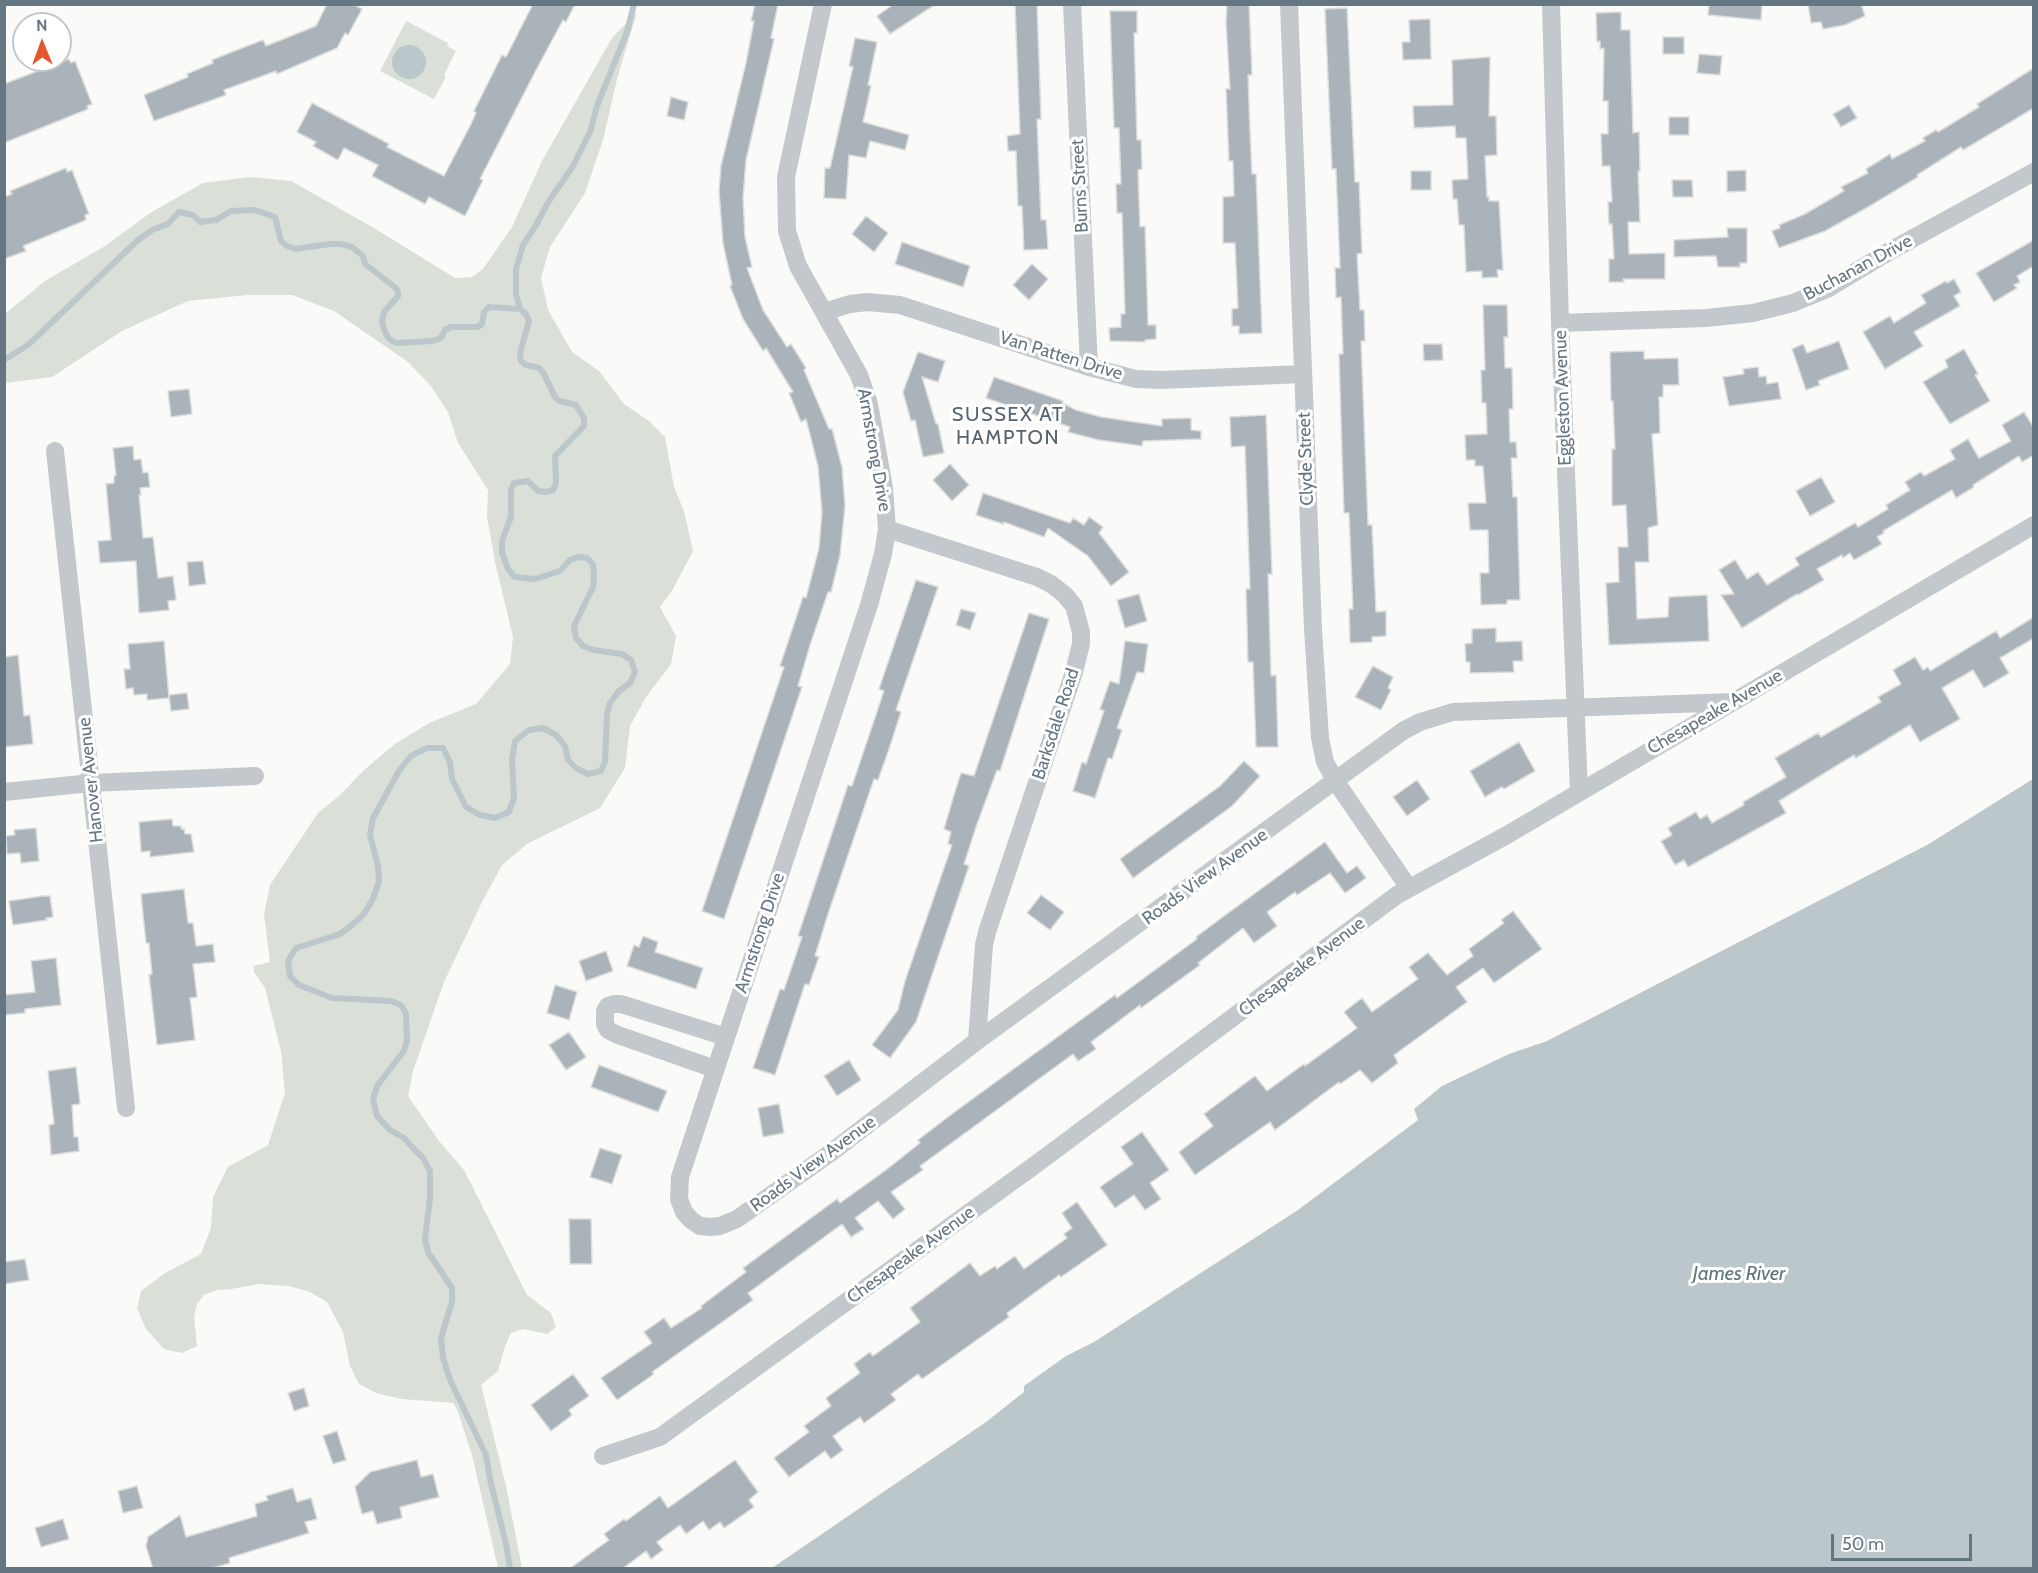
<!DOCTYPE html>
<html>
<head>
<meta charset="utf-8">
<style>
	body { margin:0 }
	#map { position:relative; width:2038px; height:1573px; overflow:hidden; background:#fafaf8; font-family:Cabin,sans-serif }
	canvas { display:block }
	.frame { position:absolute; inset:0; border:6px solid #657683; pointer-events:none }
	.north { position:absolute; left:12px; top:12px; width:60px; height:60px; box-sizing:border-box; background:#fff; border:2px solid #c1c8cd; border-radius:50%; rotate:359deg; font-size:16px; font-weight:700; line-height:24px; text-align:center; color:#657683 }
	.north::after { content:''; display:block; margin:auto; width:21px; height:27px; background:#e4572e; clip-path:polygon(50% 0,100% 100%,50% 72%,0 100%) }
	.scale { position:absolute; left:1831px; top:1534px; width:141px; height:27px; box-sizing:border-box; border:3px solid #657683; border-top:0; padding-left:8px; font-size:18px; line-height:21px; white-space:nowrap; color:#657683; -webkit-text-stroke:4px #fff; paint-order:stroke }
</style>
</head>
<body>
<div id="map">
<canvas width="2038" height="1573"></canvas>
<div class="frame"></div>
<div class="north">N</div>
<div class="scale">50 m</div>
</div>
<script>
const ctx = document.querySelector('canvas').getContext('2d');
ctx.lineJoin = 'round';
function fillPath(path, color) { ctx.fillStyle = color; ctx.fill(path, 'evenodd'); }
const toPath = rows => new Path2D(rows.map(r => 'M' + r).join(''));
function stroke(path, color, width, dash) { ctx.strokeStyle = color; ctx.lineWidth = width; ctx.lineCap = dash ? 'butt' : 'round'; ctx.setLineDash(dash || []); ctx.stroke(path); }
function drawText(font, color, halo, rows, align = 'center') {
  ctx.font = font + ' Cabin,sans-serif'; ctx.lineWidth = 6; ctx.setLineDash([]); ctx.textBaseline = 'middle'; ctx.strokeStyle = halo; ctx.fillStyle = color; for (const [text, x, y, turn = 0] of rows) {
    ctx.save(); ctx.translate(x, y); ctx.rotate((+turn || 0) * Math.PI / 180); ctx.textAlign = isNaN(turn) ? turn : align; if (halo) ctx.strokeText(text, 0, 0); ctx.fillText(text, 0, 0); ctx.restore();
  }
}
const green = toPath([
	[637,12,617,79,603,140,585,193,550,247,541,278,548,310,572,352,599,371,624,404,649,421,665,437,674,487,684,511,693,551,672,591,660,607,676,636,671,664,646,697,630,726,625,768,600,808,527,844,502,865,483,900,444,982,413,1071,408,1096,439,1141,464,1170,527,1295,551,1313,556,1327,547,1334,523,1329,511,1333,505,1346,498,1371,481,1385,506,1486,522,1568,498,1568,472,1455,457,1409,453,1403,402,1399,376,1393,359,1384,350,1366,343,1332,327,1302,310,1292,289,1286,259,1284,231,1289,217,1290,204,1295,197,1304,194,1317,197,1346,182,1353,164,1349,146,1329,137,1308,141,1291,165,1273,201,1254,211,1228,213,1197,228,1167,268,1145,285,1093,281,1051,265,988,254,972,254,966,270,962,264,914,270,885,318,813,340,795,364,770,395,744,429,723,476,704,510,664,513,637,495,562,487,516,488,490,458,443,448,412,431,386,408,362,334,311,292,295,248,295,188,301,122,331,52,377,5,383,5,314,45,281,105,246,150,213,203,183,250,177,291,181,374,228,455,278,472,277,483,269,512,227,542,161,612,38],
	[406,21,448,43,447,46,456,51,444,75,446,77,434,99,380,71]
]);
const water = toPath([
	'392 62a17 17 0 1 1 34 0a17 17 0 1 1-34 0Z',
	[2033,779,2033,1568,772,1568,986,1422,1024,1392,1024,1386,1066,1356,1094,1342,1298,1210,1418,1120,1414,1109,1442,1086,1509,1054,1547,1041,1927,845]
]);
const stream = toPath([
	[520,309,516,294,516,269,523,245,536,225,549,201,573,166,590,132,597,106,627,32,634,4],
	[4,360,28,345,137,241,152,230,168,224,179,212,193,215,200,222,216,220,231,211,255,210,275,217,281,241,287,246,295,249,330,244,341,244,352,247,358,252,363,256,365,264,396,288,398,292,398,296,384,312,382,322,385,332,389,339,396,343,432,341,441,338,445,330,451,327,478,327,482,324,484,312,489,307,520,309,526,314,529,321,520,353,521,361,526,365,539,368,544,374,555,397,559,401,576,405,584,418,584,426,555,456,556,483,553,490,546,492,538,491,528,481,514,483,511,490,511,517,502,541,502,552,508,569,515,577,524,578,535,579,560,571,570,560,579,557,587,558,593,564,594,576,593,587,574,626,576,638,583,646,593,650,622,654,631,660,635,672,630,683,619,691,610,703,607,714,605,762,601,771,588,774,576,768,568,760,565,746,556,735,543,728,529,730,515,741,512,759,514,798,509,812,495,818,480,815,466,807,452,779,450,762,443,748,427,748,411,756,399,771,373,818,370,835,378,866,379,881,373,899,364,914,351,926,340,934,296,948,288,961,290,976,299,985,332,998,391,1001,401,1005,406,1014,407,1041,404,1051,377,1086,373,1099,377,1116,390,1130,404,1138,414,1149,423,1158,430,1171,430,1198,425,1239,428,1252,452,1288,452,1302,441,1338,443,1358,451,1382,486,1455,490,1479,506,1544,510,1568]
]);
const building = toPath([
	[327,4,352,4,362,9,348,35,345,33,337,48,277,74,276,71,224,90,226,95,154,121,144,95,188,77,187,74,213,63,212,60,237,50,263,40,266,46,316,26,327,4],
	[533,4,575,4,566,22,563,20,535,72,480,179,483,180,465,216,429,197,425,204,372,176,378,165,344,148,338,160,313,146,316,142,297,132,312,103,389,144,387,147,444,176,470,126,476,113,474,111,502,55,506,57,533,4],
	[755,4,778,4,771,38,774,39,746,160,743,198,745,237,752,267,747,268,763,310,787,347,791,344,806,368,804,370,829,429,832,429,842,467,845,506,840,555,831,592,828,592,810,645,798,686,802,687,724,919,702,911,784,667,780,666,803,597,806,598,819,548,822,512,818,466,806,419,801,422,789,393,793,392,766,348,763,351,743,319,730,286,732,285,723,243,719,191,721,166,746,63,754,21,751,21,755,4],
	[894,4,936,4,890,34,877,16,894,4],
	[1015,4,1037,4,1041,119,1037,119,1041,220,1046,220,1048,249,1024,250,1022,206,1018,206,1016,151,1008,151,1007,136,1020,134,1015,4],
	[1227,4,1249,4,1252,75,1248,75,1250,131,1252,174,1256,174,1262,333,1239,334,1239,326,1232,326,1232,309,1238,308,1235,243,1223,243,1223,197,1234,196,1233,161,1229,161,1226,89,1230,89,1226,23,1227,4],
	[1709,4,1762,4,1761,20,1708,15,1709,4],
	[1808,4,1861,4,1865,16,1845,25,1823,29,1821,22,1811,23,1808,4],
	[1347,8,1355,182,1359,182,1362,253,1357,254,1360,310,1364,310,1365,341,1361,341,1368,525,1372,525,1376,612,1386,611,1386,636,1372,637,1372,642,1350,643,1349,609,1353,609,1349,513,1344,513,1343,484,1339,354,1343,354,1341,297,1336,298,1335,268,1340,268,1336,169,1332,169,1325,9,1347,8],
	[1110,11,1137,11,1137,33,1134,33,1137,140,1141,140,1142,169,1138,170,1140,227,1145,226,1148,325,1156,325,1156,339,1145,340,1145,342,1110,341,1109,328,1121,327,1121,314,1125,314,1122,213,1117,213,1116,184,1121,184,1119,128,1114,128,1110,11],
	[1621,12,1621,30,1630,30,1633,133,1639,132,1640,171,1638,171,1640,222,1628,222,1629,254,1665,253,1665,279,1623,279,1624,282,1609,282,1609,259,1614,259,1612,224,1609,224,1608,202,1612,202,1610,166,1602,166,1601,134,1608,134,1608,101,1603,101,1604,48,1600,49,1600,41,1597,42,1596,13,1621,12],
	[1430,19,1431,59,1403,60,1402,42,1410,42,1409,20,1430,19],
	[1663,37,1684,37,1684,54,1663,54,1663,37],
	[855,38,877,42,868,85,871,86,863,122,909,135,905,150,870,141,866,158,849,155,846,199,824,198,825,168,830,168,853,67,849,66,855,38],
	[1699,54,1722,56,1720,75,1697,73,1699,54],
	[1490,57,1489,116,1496,116,1497,155,1485,156,1487,197,1489,197,1489,201,1499,201,1503,270,1497,270,1498,277,1482,278,1482,271,1466,272,1464,225,1459,225,1457,199,1453,199,1452,180,1468,179,1466,138,1456,138,1455,126,1414,128,1413,106,1453,105,1452,60,1490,57],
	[69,59,71,63,75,61,92,104,87,106,88,109,4,143,4,84,69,59],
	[2034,68,2034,108,1963,150,1961,147,1917,175,1918,177,1868,207,1825,231,1779,248,1772,231,1780,228,1779,225,1805,214,1844,191,1841,187,1868,173,1866,169,1890,154,1892,159,1925,141,1923,138,1936,130,1938,132,1979,107,1977,104,2034,68],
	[671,97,688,102,684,120,667,116,671,97],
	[1849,105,1857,118,1841,127,1833,114,1849,105],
	[1669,117,1689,117,1689,135,1669,135,1669,117],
	[66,168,67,172,72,170,89,214,85,215,86,220,23,246,26,251,4,259,4,197,12,194,10,191,66,168],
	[1746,170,1746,191,1727,192,1727,171,1746,170],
	[1411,171,1431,171,1431,190,1411,190,1411,171],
	[1672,180,1692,180,1693,197,1673,197,1672,180],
	[866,216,888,233,874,252,852,234,866,216],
	[1727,228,1747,228,1747,263,1740,263,1740,267,1718,267,1716,256,1674,257,1674,240,1728,237,1727,228],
	[2034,240,2034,266,2017,276,2020,282,2014,285,2017,288,1994,302,1976,273,2034,240],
	[902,242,970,266,963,287,895,264,902,242],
	[1032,264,1048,279,1029,300,1013,285,1032,264],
	[1954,279,1961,292,1954,296,1960,306,1914,332,1923,346,1885,369,1863,332,1890,316,1894,323,1926,303,1921,295,1946,281,1947,283,1954,279],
	[1483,305,1507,305,1508,337,1504,337,1505,368,1512,368,1513,409,1509,409,1510,442,1516,442,1517,458,1511,458,1513,497,1517,497,1520,600,1507,600,1507,604,1481,605,1480,573,1489,573,1488,530,1470,530,1468,503,1486,503,1483,466,1475,466,1475,460,1466,460,1465,435,1487,434,1486,403,1482,403,1481,370,1485,370,1483,305],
	[1839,341,1849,369,1818,381,1820,385,1806,390,1792,349,1803,344,1807,353,1839,341],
	[1423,344,1442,344,1443,360,1424,361,1423,344],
	[1964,349,1978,374,1975,375,1990,401,1950,424,1923,382,1948,367,1945,360,1964,349],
	[1644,351,1644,359,1678,358,1679,385,1663,385,1663,397,1659,397,1660,433,1652,434,1658,525,1648,528,1649,562,1635,562,1637,619,1668,617,1669,597,1707,595,1709,641,1609,645,1606,583,1619,582,1618,547,1628,547,1626,505,1612,506,1612,449,1615,449,1613,401,1611,401,1610,352,1644,351],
	[918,352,945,361,938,382,922,377,936,424,938,424,944,453,923,457,915,420,911,421,903,392,918,352],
	[1758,367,1759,377,1766,376,1767,384,1778,382,1781,399,1729,406,1723,377,1744,374,1743,369,1758,367],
	[994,377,1063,401,1062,403,1076,410,1101,417,1162,426,1162,419,1191,418,1191,430,1201,431,1201,439,1143,441,1142,446,1099,440,1068,432,1070,427,986,398,994,377],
	[189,389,192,414,171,417,168,391,189,389],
	[2024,412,2034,428,2034,455,2022,462,2019,456,1973,485,1974,487,1956,498,1952,490,1883,531,1884,533,1877,537,1882,544,1854,560,1850,553,1843,558,1842,555,1817,569,1824,580,1798,595,1797,594,1742,628,1721,595,1734,594,1719,570,1735,560,1747,579,1758,572,1767,585,1799,565,1795,558,1855,523,1858,527,1888,509,1886,505,1910,490,1905,482,1921,472,1924,476,1955,459,1950,450,1968,439,1979,458,2011,441,2002,425,2024,412],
	[1266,415,1272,574,1268,574,1271,676,1276,675,1278,747,1256,747,1253,662,1248,662,1246,589,1250,589,1245,446,1231,447,1230,417,1266,415],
	[133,446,134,460,141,459,143,473,148,472,150,487,140,488,141,495,139,495,143,538,153,537,158,578,173,576,176,600,168,601,169,610,139,613,136,561,100,563,98,541,111,540,106,484,114,483,114,476,116,475,113,448,133,446],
	[950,464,969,485,952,501,933,480,950,464],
	[1821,477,1835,502,1810,516,1796,491,1821,477],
	[983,493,1070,523,1073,518,1084,525,1089,517,1103,527,1099,533,1129,572,1111,586,1088,556,1048,528,1044,537,1004,522,1003,524,976,515,983,493],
	[203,561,206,584,189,586,187,562,203,561],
	[916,580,938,587,896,710,901,712,888,752,878,780,874,779,828,914,815,956,819,957,809,985,805,984,775,1075,753,1068,780,989,784,990,802,937,798,936,848,785,852,786,884,691,879,689,916,580],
	[1139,594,1147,621,1125,628,1117,600,1139,594],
	[961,609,976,613,970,630,956,625,961,609],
	[1029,613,1049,619,1000,771,997,770,977,824,964,864,969,866,916,1022,890,1058,872,1045,898,1010,905,981,952,845,948,844,951,832,944,829,954,795,961,773,974,776,1029,613],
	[2034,617,2034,638,2000,658,2009,673,1984,688,1973,670,1942,688,1960,719,1920,742,1910,725,1856,758,1854,755,1779,801,1786,813,1688,867,1684,860,1675,865,1661,841,1672,835,1668,828,1696,812,1700,819,1707,815,1712,823,1744,805,1743,802,1786,777,1775,758,1818,733,1821,737,1881,702,1878,697,1901,684,1893,670,1915,657,1923,670,1928,667,1930,671,1996,631,2000,638,2034,617],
	[1496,628,1496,642,1522,641,1523,661,1513,661,1514,672,1470,673,1470,662,1466,662,1465,644,1472,643,1472,629,1496,628],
	[164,641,169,698,147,700,147,694,134,695,133,688,126,689,124,669,130,669,128,644,164,641],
	[1125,641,1148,644,1144,673,1137,672,1117,728,1122,730,1112,759,1108,758,1095,798,1073,791,1082,762,1086,764,1104,711,1100,709,1110,681,1119,684,1125,641],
	[18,655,24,716,30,715,33,744,4,747,4,657,18,655],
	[1373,666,1393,677,1388,688,1391,690,1381,710,1355,697,1373,666],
	[187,693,189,709,171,711,169,695,187,693],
	[1519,742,1535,771,1504,789,1502,787,1485,797,1470,771,1519,742],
	[1244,761,1260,776,1232,806,1133,878,1120,859,1220,786,1244,761],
	[1417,780,1430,799,1407,816,1393,797,1417,780],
	[172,819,173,826,181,826,181,829,184,829,185,834,191,834,194,852,150,857,150,851,141,852,139,822,172,819],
	[36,828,39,861,21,863,20,853,7,854,6,836,15,835,14,830,36,828],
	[1325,842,1347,873,1357,866,1366,878,1345,893,1330,873,1297,895,1295,892,1267,912,1277,926,1254,943,1243,928,1198,963,1200,965,1141,1008,1140,1005,1091,1042,1096,1049,1078,1061,1073,1054,920,1166,923,1170,891,1192,905,1209,893,1219,878,1201,855,1218,864,1229,851,1237,842,1224,748,1293,753,1300,652,1372,654,1374,617,1400,601,1378,652,1343,644,1332,664,1318,671,1328,702,1308,701,1306,746,1272,743,1268,837,1199,840,1203,886,1170,920,1143,918,1140,952,1114,1115,995,1117,998,1197,939,1196,937,1220,919,1325,842],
	[184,889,188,923,193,923,196,946,213,944,215,962,193,964,197,997,190,998,195,1040,157,1045,149,975,152,974,149,943,146,943,141,894,184,889],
	[1041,895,1064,912,1050,930,1027,913,1041,895],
	[43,896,50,896,53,917,46,918,47,920,13,925,9,901,43,896],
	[1513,911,1542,949,1494,983,1483,968,1456,987,1467,1002,1394,1055,1398,1063,1372,1083,1360,1070,1340,1084,1339,1082,1275,1130,1270,1122,1195,1175,1179,1152,1213,1126,1204,1114,1255,1076,1267,1091,1304,1064,1305,1066,1357,1028,1344,1012,1362,998,1372,1012,1418,979,1409,967,1428,953,1447,975,1473,956,1469,949,1504,923,1501,920,1513,911],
	[643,936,658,942,655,952,703,968,696,989,627,966,634,945,639,947,643,936],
	[606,951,613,971,586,981,579,961,606,951],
	[56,958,61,1005,25,1009,25,1013,4,1015,4,995,35,992,31,961,56,958],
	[555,985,577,992,569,1020,547,1013,555,985],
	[569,1032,586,1057,566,1070,549,1045,569,1032],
	[849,1060,861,1080,837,1096,824,1076,849,1060],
	[599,1065,667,1091,658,1112,591,1087,599,1065],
	[76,1067,80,1104,72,1105,74,1137,78,1137,79,1151,51,1155,49,1125,54,1124,48,1071,76,1067],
	[779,1104,784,1133,763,1137,758,1108,779,1104],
	[1142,1132,1169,1170,1150,1183,1161,1199,1145,1210,1134,1195,1115,1208,1100,1187,1133,1164,1121,1147,1142,1132],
	[600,1148,622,1155,612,1184,590,1177,600,1148],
	[1077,1202,1107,1245,1061,1277,1059,1275,1007,1313,1009,1317,922,1379,918,1374,891,1394,896,1400,864,1423,860,1417,833,1436,843,1450,831,1459,825,1451,789,1477,774,1458,809,1432,804,1426,831,1406,826,1398,860,1373,854,1364,870,1352,873,1356,920,1322,910,1308,970,1263,980,1276,995,1266,997,1269,1015,1256,1024,1269,1067,1238,1064,1234,1072,1228,1062,1213,1077,1202],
	[569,1219,591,1219,592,1264,570,1264,569,1219],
	[25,1259,29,1280,4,1284,4,1262,25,1259],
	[573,1374,589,1396,569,1410,572,1415,551,1431,531,1405,573,1374],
	[304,1388,309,1406,294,1411,288,1393,304,1388],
	[337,1431,346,1460,333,1464,323,1436,337,1431],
	[417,1460,421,1477,433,1474,439,1497,400,1507,402,1518,377,1524,373,1511,362,1514,355,1487,370,1472,417,1460],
	[735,1460,758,1492,749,1500,754,1507,724,1528,720,1522,709,1530,703,1521,686,1534,680,1525,657,1542,663,1550,651,1559,646,1551,622,1569,569,1569,609,1540,604,1534,624,1519,626,1521,660,1496,668,1508,735,1460],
	[137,1486,143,1508,123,1513,118,1491,137,1486],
	[293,1488,297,1502,311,1498,317,1519,305,1522,309,1533,229,1558,230,1563,209,1569,153,1569,146,1546,148,1537,180,1515,186,1537,257,1516,255,1504,268,1500,266,1496,293,1488],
	[63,1519,69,1539,41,1547,35,1528,63,1519]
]);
const street = toPath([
	[823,4,786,177,787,231,798,266,859,375,869,404,884,488,887,529,883,554,869,605,680,1177,679,1199,684,1212,691,1220,700,1226,710,1227,720,1226,737,1219,829,1154,977,1041,1403,731,1420,722,1453,712,1733,702],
	[1072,4,1089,367],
	[1289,4,1313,629,1320,738,1325,762,1336,782,1409,888],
	[1551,4,1560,323,1579,792],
	[824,312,850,304,867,302,900,305,1089,367,1136,379,1161,380,1303,374],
	[1560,323,1706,318,1753,313,1793,303,1827,289,1890,251,2034,172],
	[55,451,126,1108],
	[887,529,1037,577,1051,584,1065,595,1074,606,1081,632,1081,644,1074,672,987,932,984,945,977,1041],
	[4,792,91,783,255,776],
	[715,1069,618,1035,608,1030,605,1024,605,1011,608,1006,614,1004,621,1004,726,1037],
	[603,1456,660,1437,1039,1162,1397,895,1507,835,2034,525]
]);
const streetNames = [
	["Burns Street",1080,186,-93],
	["Buchanan Drive",1858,268,-28],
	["Van Patten Drive",1061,356,17],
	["Eggleston Avenue",1563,398,-92],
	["Armstrong Drive",874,450,80],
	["Clyde Street",1306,459,-92],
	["Chesapeake Avenue",1715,712,-30],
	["Barksdale Road",1056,724,-72],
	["Hanover Avenue",91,780,-96],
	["Roads View Avenue",1205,877,-36],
	["Armstrong Drive",760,933,-72],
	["Chesapeake Avenue",1302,967,-37],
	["Roads View Avenue",813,1164,-36],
	["Chesapeake Avenue",911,1255,-36]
];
const neighbourhoodNames = [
	["SUSSEX AT",1008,415],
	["HAMPTON",1008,438]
];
const waterNames = [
	["James River",1739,1274]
];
fillPath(green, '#dadfd7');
fillPath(water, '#bbc7cb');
stroke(stream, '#bbc7cb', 6);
fillPath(building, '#aab3b9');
stroke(building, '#dcdcda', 1.5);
stroke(street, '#c3c8cc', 18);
drawText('18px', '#657683', '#fff', streetNames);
ctx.letterSpacing = '1.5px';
drawText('20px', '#57646e', '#fff', neighbourhoodNames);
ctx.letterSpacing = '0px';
drawText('italic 20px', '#60757c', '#fff', waterNames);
</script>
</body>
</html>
